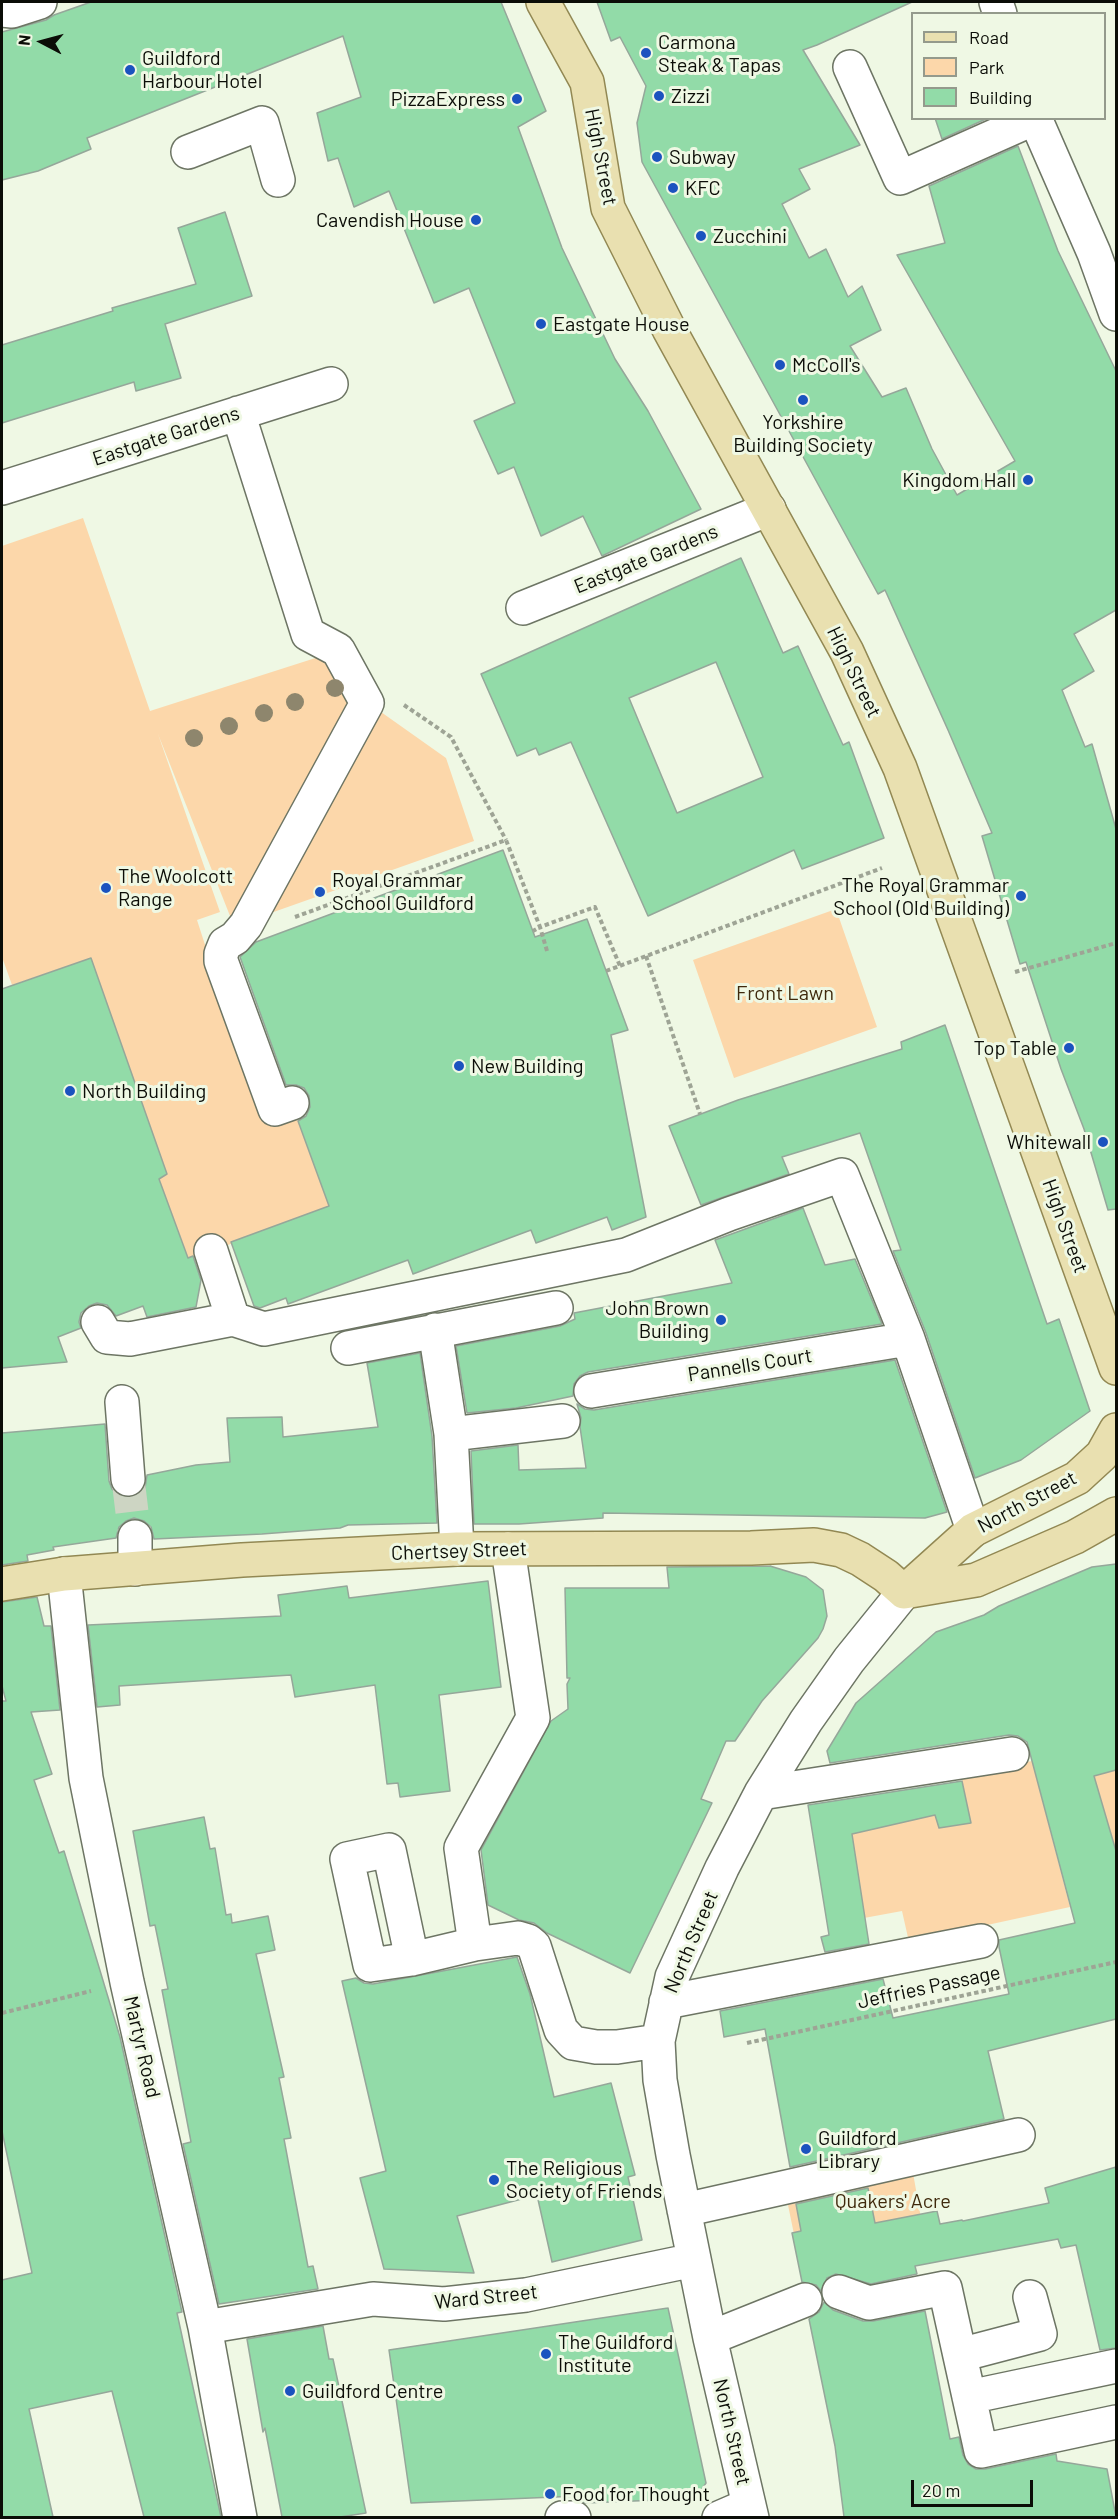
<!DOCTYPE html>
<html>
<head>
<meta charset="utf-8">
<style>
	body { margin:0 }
	#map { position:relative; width:1118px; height:2519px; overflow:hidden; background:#eff8e4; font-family:Barlow,sans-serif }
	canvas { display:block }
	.frame { position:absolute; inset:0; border:3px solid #0b0d07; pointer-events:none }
	.legend { position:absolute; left:911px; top:12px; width:195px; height:108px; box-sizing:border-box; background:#eff8e4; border:2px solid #949a8c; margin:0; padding:8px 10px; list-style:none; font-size:18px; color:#0b0d07 }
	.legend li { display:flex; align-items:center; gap:12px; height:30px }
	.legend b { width:30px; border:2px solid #949a8c }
	.north { position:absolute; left:12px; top:12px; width:60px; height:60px; -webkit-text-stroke:4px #eff8e4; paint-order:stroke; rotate:276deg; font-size:16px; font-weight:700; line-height:24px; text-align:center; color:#0b0d07 }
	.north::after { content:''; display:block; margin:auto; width:21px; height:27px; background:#0b0d07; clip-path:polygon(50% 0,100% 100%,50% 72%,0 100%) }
	.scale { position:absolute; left:911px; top:2480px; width:122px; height:27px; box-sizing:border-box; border:3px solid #0b0d07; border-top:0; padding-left:8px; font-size:18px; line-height:21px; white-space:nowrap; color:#0b0d07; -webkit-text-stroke:4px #eff8e4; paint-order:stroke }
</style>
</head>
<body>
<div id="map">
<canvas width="1118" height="2519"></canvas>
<div class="frame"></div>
<ul class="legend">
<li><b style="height:8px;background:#e9e0b0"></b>Road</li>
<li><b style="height:16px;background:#fcd7aa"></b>Park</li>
<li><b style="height:16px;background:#92dba8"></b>Building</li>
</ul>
<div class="north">N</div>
<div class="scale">20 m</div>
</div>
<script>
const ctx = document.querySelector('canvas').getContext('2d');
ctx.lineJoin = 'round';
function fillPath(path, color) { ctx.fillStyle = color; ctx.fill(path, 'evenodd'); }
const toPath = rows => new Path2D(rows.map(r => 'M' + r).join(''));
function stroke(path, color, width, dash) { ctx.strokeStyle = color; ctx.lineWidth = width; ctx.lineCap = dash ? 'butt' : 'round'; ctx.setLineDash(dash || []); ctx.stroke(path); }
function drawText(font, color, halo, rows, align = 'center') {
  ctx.font = font + ' Barlow,sans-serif'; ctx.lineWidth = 6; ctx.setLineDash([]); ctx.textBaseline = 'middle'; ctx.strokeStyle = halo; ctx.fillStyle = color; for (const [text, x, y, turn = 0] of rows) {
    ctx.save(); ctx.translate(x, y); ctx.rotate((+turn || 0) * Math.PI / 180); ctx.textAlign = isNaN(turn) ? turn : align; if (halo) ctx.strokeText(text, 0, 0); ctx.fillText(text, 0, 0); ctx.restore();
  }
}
const green = toPath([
	[83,518,150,711,328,654,349,703,232,921,158,734,220,912,197,920,259,1112,296,1116,329,1206,189,1260,159,1179,167,1174,91,958,12,985,2,957,2,546],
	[381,712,446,758,474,841,268,914],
	[836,909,877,1027,734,1078,693,960],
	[1032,1761,1070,1907,909,1942,902,1911,864,1918,852,1834,935,1815,939,1828,971,1823,961,1775],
	[1116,1770,1116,1851,1094,1776],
	[913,2173,921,2218,796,2244,788,2205]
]);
const building = toPath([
	[91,2,501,2,546,111,518,127,562,248,615,359,648,411,701,509,602,556,583,516,541,536,514,467,498,474,474,421,515,403,469,288,434,303,389,191,354,207,338,158,328,161,317,113,361,97,343,36,87,138,91,149,38,171,2,180,2,32,46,20,54,15,91,2],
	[597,2,912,2,817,45,803,50,860,145,799,169,810,189,782,204,809,258,826,249,848,297,862,286,881,330,850,346,882,397,906,388,932,449,957,495,1015,461,897,255,945,243,929,186,1018,146,1058,251,1116,371,1116,610,1074,634,1094,671,1062,690,1085,747,1092,744,1116,829,1116,1209,1108,1210,1084,1129,1061,1069,1026,962,1020,964,982,836,992,833,948,730,885,590,878,594,642,162,637,123,646,86,620,37,611,41,597,2],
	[935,118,988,118,942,139,935,118],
	[225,212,252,296,165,324,181,378,136,391,134,382,2,423,2,345,113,311,112,308,196,284,178,228,225,212],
	[741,558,783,653,798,646,843,745,849,742,884,838,802,869,794,850,648,916,571,742,539,755,536,748,517,756,481,674,741,558],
	[716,662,763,777,677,813,629,698,716,662],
	[503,850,535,937,587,919,628,1030,611,1035,646,1217,612,1230,607,1217,536,1243,531,1230,413,1274,408,1260,288,1304,286,1298,260,1308,254,1306,231,1242,329,1206,298,1121,306,1116,310,1107,309,1096,304,1088,296,1085,286,1085,240,957,256,942,503,850],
	[91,958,167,1174,159,1179,188,1258,193,1256,201,1280,196,1307,147,1317,143,1306,116,1316,107,1305,97,1303,89,1306,81,1313,79,1322,81,1328,58,1337,67,1362,2,1368,2,989,91,958],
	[945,1025,1047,1324,1059,1319,1090,1411,1021,1460,975,1478,926,1333,893,1251,901,1250,860,1133,782,1157,789,1174,701,1205,669,1126,738,1100,902,1049,901,1042,945,1025],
	[803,1208,825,1265,855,1259,882,1324,588,1372,580,1376,574,1384,573,1396,516,1408,467,1413,456,1346,560,1326,575,1319,574,1313,732,1283,715,1240,803,1208],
	[420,1353,432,1436,437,1523,348,1525,340,1528,262,1534,154,1539,151,1527,144,1521,134,1518,126,1521,119,1527,116,1538,53,1547,54,1550,27,1555,28,1561,2,1565,2,1433,105,1424,109,1481,112,1489,119,1496,130,1498,139,1494,145,1488,147,1475,196,1465,230,1462,227,1418,282,1417,283,1437,378,1427,367,1363,420,1353],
	[895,1360,947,1512,925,1518,603,1513,603,1518,519,1524,474,1524,471,1451,518,1445,519,1470,586,1468,580,1427,581,1418,577,1404,585,1409,594,1410,895,1360],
	[1116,1564,1116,1770,1094,1776,1116,1851,1116,2019,988,2051,1004,2119,790,2167,765,2029,724,2037,720,2011,883,1979,893,2018,1009,1994,999,1947,999,1940,1075,1923,1027,1742,1018,1736,1009,1735,830,1763,827,1751,856,1703,936,1632,984,1615,999,1606,1092,1567,1116,1564],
	[770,1566,806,1577,823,1590,827,1616,823,1629,818,1638,762,1701,735,1741,726,1741,701,1799,712,1803,630,1973,547,1933,534,1923,519,1920,488,1905,481,1850,551,1721,568,1709,567,1684,570,1678,567,1678,565,1588,669,1588,667,1567,770,1566],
	[488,1581,501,1687,439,1695,450,1791,400,1797,398,1783,387,1784,375,1685,295,1697,291,1675,119,1686,120,1705,97,1707,88,1625,281,1616,278,1595,347,1586,349,1598,488,1581],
	[37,1597,44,1626,51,1626,60,1710,31,1712,52,1774,34,1780,59,1853,64,1851,120,2037,182,2312,177,2313,221,2517,144,2517,112,2391,29,2409,53,2517,2,2517,2,2280,32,2273,2,2131,2,1701,6,1701,2,1686,2,1602,37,1597],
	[962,1781,971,1823,939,1828,935,1815,852,1834,869,1944,825,1952,821,1937,829,1935,808,1805,962,1781],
	[204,1817,210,1849,215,1848,226,1915,231,1914,232,1923,268,1916,275,1950,256,1954,284,2077,279,2078,291,2138,284,2139,295,2198,308,2267,313,2266,318,2289,219,2304,183,2144,191,2142,162,1990,168,1989,155,1925,150,1926,133,1831,204,1817],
	[517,1957,530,1994,554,2097,611,2083,635,2175,628,2177,642,2240,552,2262,537,2195,457,2216,474,2273,384,2269,360,2178,386,2171,342,1981,356,1978,364,1983,373,1984,517,1957],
	[1116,2167,1116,2348,1100,2350,1076,2245,1061,2248,1058,2239,915,2266,917,2274,871,2284,836,2274,827,2278,821,2291,816,2285,802,2282,792,2233,801,2231,796,2204,868,2188,875,2223,937,2211,940,2224,962,2220,963,2221,1049,2203,1045,2188,1116,2167],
	[824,2302,833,2310,863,2321,873,2321,925,2311,950,2439,959,2437,963,2455,968,2464,976,2469,985,2469,1056,2454,1057,2461,1107,2469,1116,2517,844,2517,835,2446,809,2319,819,2312,824,2302],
	[668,2308,706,2483,698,2495,683,2499,585,2503,579,2501,579,2496,411,2503,389,2350,668,2308],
	[323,2326,329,2359,333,2359,366,2513,340,2517,282,2517,265,2428,263,2432,247,2339,323,2326]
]);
const minorTunnel = toPath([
	[128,1479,135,1537]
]);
const path = toPath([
	[404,705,451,737,506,840],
	[295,917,506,840,540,927,533,931],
	[547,951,540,927,595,907,620,966],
	[646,956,700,1114],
	[606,971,882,868],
	[1015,972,1116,943],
	[2,2013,91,1991],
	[747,2043,1116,1962]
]);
const minor = toPath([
	[996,2,1000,14],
	[2,10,12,11,40,2],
	[850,67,900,178,1035,118,1094,253,1116,314],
	[188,152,262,123,278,180],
	[238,413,308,634,338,650,367,703,246,925,235,938,225,944,221,954,221,961,275,1109,292,1103],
	[2,488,331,384],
	[523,608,769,509],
	[211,1251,233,1319,264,1329,626,1255,729,1214,842,1175,908,1339,973,1530],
	[98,1322,107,1337,130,1339,233,1319],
	[435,1330,451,1434,457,1549],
	[348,1348,556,1308],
	[591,1391,908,1339],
	[122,1402,128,1479],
	[451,1434,563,1421],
	[135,1569,135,1537],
	[64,1574,86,1778,127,1982,205,2327,240,2518],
	[761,1793,1012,1754],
	[475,1944,461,1848,533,1718,508,1549],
	[412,1959,389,1850,347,1859,370,1965,412,1959,475,1944,518,1938,528,1941,534,1946,561,2030,573,2043,596,2047,617,2047,658,2041],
	[666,2002,981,1941],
	[684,2210,1018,2135],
	[839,2292,869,2303,945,2288,981,2451,1116,2422],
	[205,2327,373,2299,444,2304,526,2295,694,2260],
	[710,2338,805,2300],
	[960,2355,1040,2334,1030,2297],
	[969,2397,1116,2366],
	[562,2518,574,2518],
	[719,2518,749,2505],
	[752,2518,710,2338,673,2155,660,2080,658,2041,672,1977,722,1868,761,1793,806,1721,849,1660,904,1592]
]);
const major = toPath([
	[543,2,587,82,608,208,669,329,847,652,900,768,1116,1368],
	[2,1584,64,1574,242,1560,457,1549,751,1548,814,1545,841,1550,860,1559,886,1576,904,1592],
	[904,1592,973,1530,1077,1478,1102,1455,1116,1430],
	[904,1592,976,1580,1075,1537,1116,1514]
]);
const trees = [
	[335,688],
	[295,702],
	[264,713],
	[229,726],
	[194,738]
];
const markers = [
	[646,53,6,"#1b53bf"],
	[130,70,6,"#1b53bf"],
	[659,96,6,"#1b53bf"],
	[517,99,6,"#1b53bf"],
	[657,157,6,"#1b53bf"],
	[673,188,6,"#1b53bf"],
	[476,220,6,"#1b53bf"],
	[701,236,6,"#1b53bf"],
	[541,324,6,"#1b53bf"],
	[780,365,6,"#1b53bf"],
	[803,400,6,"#1b53bf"],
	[1028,480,6,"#1b53bf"],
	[106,888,6,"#1b53bf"],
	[320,892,6,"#1b53bf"],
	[1021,896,6,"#1b53bf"],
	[1069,1048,6,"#1b53bf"],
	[459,1066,6,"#1b53bf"],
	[70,1091,6,"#1b53bf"],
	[1103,1142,6,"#1b53bf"],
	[721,1320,6,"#1b53bf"],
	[806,2149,6,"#1b53bf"],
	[494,2180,6,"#1b53bf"],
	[546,2354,6,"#1b53bf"],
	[290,2391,6,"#1b53bf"],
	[550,2494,6,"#1b53bf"]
];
const poiNames = [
	["Carmona",658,42],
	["Steak & Tapas",658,65],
	["Guildford",142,58],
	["Harbour Hotel",142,81],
	["Zizzi",671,96],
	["PizzaExpress",505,99,"right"],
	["Subway",669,157],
	["KFC",685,188],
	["Cavendish House",464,220,"right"],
	["Zucchini",713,236],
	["Eastgate House",553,324],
	["McColl's",792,365],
	["Yorkshire",803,422,"center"],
	["Building Society",803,445,"center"],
	["Kingdom Hall",1016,480,"right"],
	["The Woolcott",118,876],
	["Range",118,899],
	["Royal Grammar",332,880],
	["School Guildford",332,903],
	["The Royal Grammar",1009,885,"right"],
	["School (Old Building)",1009,908,"right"],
	["Top Table",1057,1048,"right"],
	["New Building",471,1066],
	["North Building",82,1091],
	["Whitewall",1091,1142,"right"],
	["John Brown",709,1308,"right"],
	["Building",709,1331,"right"],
	["Guildford",818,2138],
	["Library",818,2161],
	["The Religious",506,2168],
	["Society of Friends",506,2191],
	["The Guildford",558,2342],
	["Institute",558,2365],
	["Guildford Centre",302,2391],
	["Food for Thought",562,2494]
];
const streetNames = [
	["High Street",601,157,79],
	["Eastgate Gardens",166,436,-18],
	["Eastgate Gardens",646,559,-22],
	["High Street",854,672,64],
	["High Street",1065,1226,70],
	["Pannells Court",750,1365,-9],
	["North Street",1027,1502,-28],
	["Chertsey Street",459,1551,-2],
	["North Street",691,1942,-67],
	["Jeffries Passage",929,1987,-12],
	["Martyr Road",142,2047,77],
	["Ward Street",486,2297,-6],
	["North Street",732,2432,77]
];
const parkNames = [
	["Front Lawn",785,993],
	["Quakers' Acre",893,2201]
];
fillPath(green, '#fcd7aa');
fillPath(building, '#92dba8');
stroke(building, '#95a79a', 1.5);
stroke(minorTunnel, '#cdd5c3', 33, [33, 16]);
stroke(minor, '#6d7564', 36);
stroke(major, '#928853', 36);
stroke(path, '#9ea495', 4, [4.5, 3]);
stroke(minor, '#fff', 33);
stroke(major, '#e9e0b0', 33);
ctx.fillStyle = '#8e866d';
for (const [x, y] of trees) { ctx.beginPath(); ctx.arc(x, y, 9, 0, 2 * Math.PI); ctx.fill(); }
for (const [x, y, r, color] of markers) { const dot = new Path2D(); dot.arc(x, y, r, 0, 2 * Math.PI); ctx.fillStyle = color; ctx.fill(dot); stroke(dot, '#eff8e4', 2); }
drawText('20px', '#0b0d07', '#eff8e4', poiNames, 'left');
drawText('20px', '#0b0d07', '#eff8e4', streetNames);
drawText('20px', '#3f290c', '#eff8e4', parkNames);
</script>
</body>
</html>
